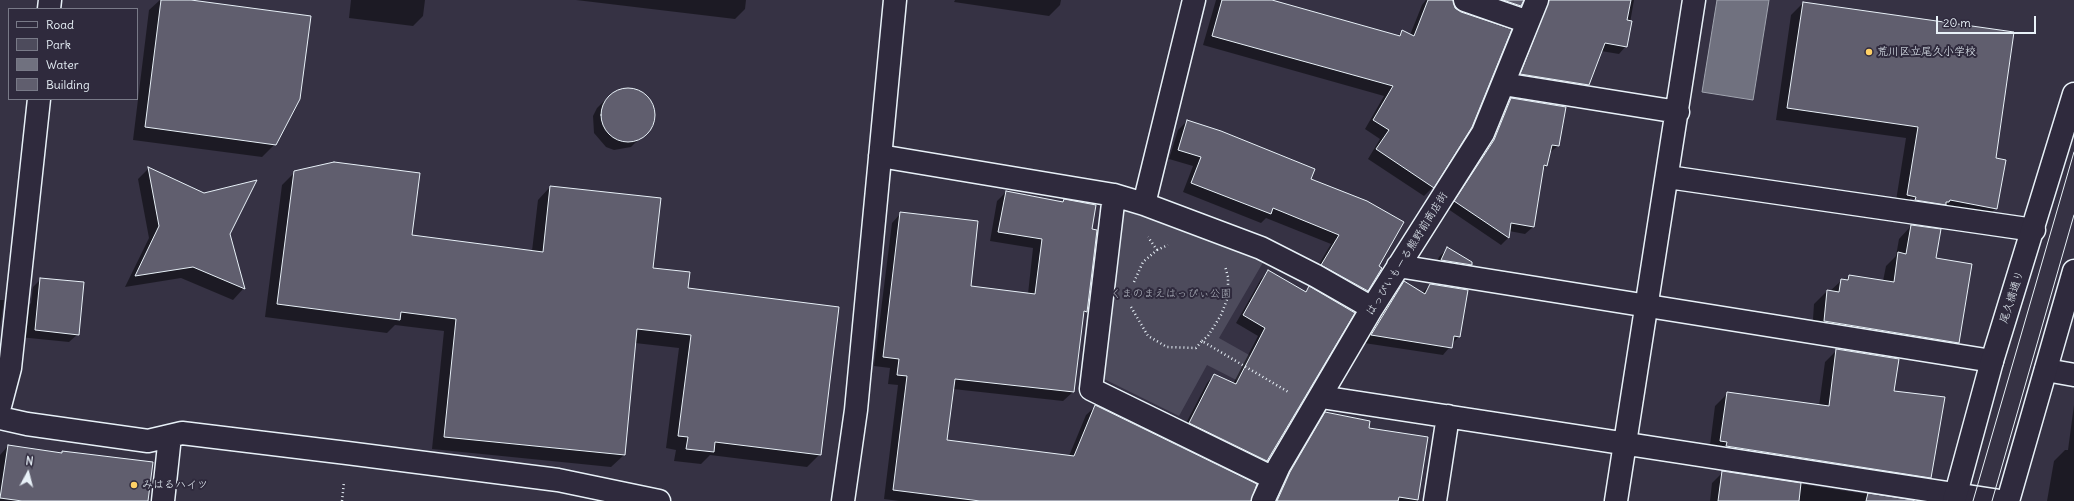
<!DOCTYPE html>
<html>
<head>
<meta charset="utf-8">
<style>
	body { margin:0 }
	#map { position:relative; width:2074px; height:501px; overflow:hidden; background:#363244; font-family:Delius,sans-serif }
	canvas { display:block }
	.legend { position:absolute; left:8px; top:8px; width:130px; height:92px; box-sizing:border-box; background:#2f2a3d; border:1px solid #797a88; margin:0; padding:5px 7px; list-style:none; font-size:12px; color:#e8f1f8 }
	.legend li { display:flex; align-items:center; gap:8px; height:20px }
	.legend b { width:20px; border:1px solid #797a88 }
	.north { position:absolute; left:8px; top:453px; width:40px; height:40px; -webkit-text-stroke:3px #2f2a3d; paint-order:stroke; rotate:7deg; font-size:11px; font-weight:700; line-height:16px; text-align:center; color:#e8f1f8 }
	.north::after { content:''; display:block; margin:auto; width:14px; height:18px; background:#e8f1f8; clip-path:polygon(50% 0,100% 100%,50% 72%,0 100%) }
	.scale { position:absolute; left:1936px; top:16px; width:100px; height:18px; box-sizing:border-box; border:2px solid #e8f1f8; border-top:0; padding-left:5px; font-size:12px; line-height:14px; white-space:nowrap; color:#e8f1f8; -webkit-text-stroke:3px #2f2a3d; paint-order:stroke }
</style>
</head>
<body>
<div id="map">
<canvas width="2074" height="501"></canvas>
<ul class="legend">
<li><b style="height:5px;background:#2f2a3d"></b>Road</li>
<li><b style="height:11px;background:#4d4b5c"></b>Park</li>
<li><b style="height:11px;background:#70717f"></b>Water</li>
<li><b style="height:11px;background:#605e6e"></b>Building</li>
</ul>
<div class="north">N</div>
<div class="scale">20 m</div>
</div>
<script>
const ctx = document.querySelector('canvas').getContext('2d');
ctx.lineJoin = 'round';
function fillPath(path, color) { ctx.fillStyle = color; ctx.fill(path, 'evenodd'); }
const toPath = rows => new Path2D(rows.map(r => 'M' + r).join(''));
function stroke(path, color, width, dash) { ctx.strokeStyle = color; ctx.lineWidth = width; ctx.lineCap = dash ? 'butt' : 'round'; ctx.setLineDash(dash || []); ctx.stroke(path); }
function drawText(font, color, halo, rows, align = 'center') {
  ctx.font = font + ' Delius,"Klee One",sans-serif'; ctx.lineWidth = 4; ctx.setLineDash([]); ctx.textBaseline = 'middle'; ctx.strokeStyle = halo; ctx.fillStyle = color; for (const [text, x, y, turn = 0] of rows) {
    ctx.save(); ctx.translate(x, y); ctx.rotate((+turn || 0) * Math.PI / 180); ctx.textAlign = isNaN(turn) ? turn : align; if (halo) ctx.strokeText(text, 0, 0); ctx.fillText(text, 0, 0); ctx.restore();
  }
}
const green = toPath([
	[1115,207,1265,259,1219,338,1306,387,1293,409,1207,365,1179,416,1100,377]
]);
const water = toPath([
	[1717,0,1769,0,1753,100,1702,92,1717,0]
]);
const shadow = toPath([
	[160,0,183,0,275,144,262,157,133,140,149,10],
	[351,0,425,0,423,16,413,26,349,18],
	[576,0,746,0,745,9,735,19],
	[955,0,1061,0,1060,5,1049,16,954,2],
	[1216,0,1268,0,1398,36,1402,32,1410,35,1422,5,1426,0,1443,0,1455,9,1433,187,1424,196,1368,159,1380,139,1365,129,1384,96,1203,45],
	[1475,0,1522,0,1520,6,1513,13],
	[1540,0,1634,0,1626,46,1619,54,1601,51,1588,85,1581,92,1514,81],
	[1803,3,1995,158,1996,208,1984,220,1895,207,1906,138,1776,120,1791,15],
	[1910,198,1946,204,1944,205,1910,200],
	[621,89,639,90,645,95,654,110,652,126,631,147,614,150,606,147,594,133,593,116,597,108,606,99],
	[1511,99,1558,146,1549,153,1547,165,1542,170,1533,227,1525,234,1509,231,1508,238,1501,245,1448,209,1487,148,1504,106],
	[1187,121,1310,179,1377,267,1381,269,1367,291,1358,300,1313,274,1331,244,1266,218,1261,223,1183,192,1193,166,1169,159,1178,130],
	[148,169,228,234,243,289,233,300,181,278,125,287,149,238,138,179],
	[295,172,410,236,532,251,538,200,550,187,652,269,687,289,820,454,807,467,710,455,701,464,674,461,676,450,666,448,679,348,635,343,624,455,611,467,432,449,444,331,395,325,387,333,265,317,282,185],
	[1006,192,1062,202,1064,200,1090,229,1086,311,1083,315,1073,392,1063,401,953,389,946,440,1069,456,1086,415,1096,406,1250,501,899,501,884,499,898,385,888,384,890,368,874,366,892,223,901,213,970,287,1028,294,1033,248,990,241,997,201],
	[1911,226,1935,259,1958,343,1945,355,1812,334,1814,304,1827,291,1830,291,1842,280,1845,280,1849,276,1883,281,1886,266,1896,256,1899,239],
	[1447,249,1471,265,1462,273,1434,268,1439,257],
	[1268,272,1304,292,1309,288,1267,461,1259,468,1182,431,1207,383,1214,375,1233,384,1258,336,1236,323,1261,279],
	[41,279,78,334,69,342,19,337,22,311,31,303,33,287],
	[1404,283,1422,293,1430,285,1459,336,1443,355,1364,343,1396,291],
	[0,300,4,300,0,327],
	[1837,350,1893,392,1930,477,1918,489,1709,453,1715,406,1727,394,1819,406,1825,362],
	[2074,405,2074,501,2047,501,2054,461,2065,450,2068,450],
	[1326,413,1368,428,1427,438,1417,501,1273,501,1281,482,1316,422],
	[8,446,60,454,62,452,147,501,0,501,0,455],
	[1723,472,1911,501,1710,501,1712,483]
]);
const building = toPath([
	[161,0,191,0,311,16,300,99,276,145,145,127,161,0],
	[1222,0,1272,0,1400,36,1402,30,1414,36,1428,0,1453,0,1455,8,1461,12,1512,29,1472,127,1434,188,1376,149,1389,130,1373,120,1393,86,1212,36,1222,0],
	[1503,0,1524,0,1521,6,1503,0],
	[1549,0,1631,0,1627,20,1632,21,1627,47,1605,43,1589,85,1520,74,1549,0],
	[1803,2,2014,32,1996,158,2006,160,1997,209,1950,200,1949,202,1946,202,1946,205,1915,200,1916,197,1907,195,1918,127,1787,108,1803,2],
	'601 115a27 27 0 1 1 54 0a27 27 0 1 1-54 0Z',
	[1511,98,1566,107,1559,146,1552,145,1547,166,1544,165,1534,227,1511,223,1509,238,1454,201,1494,140,1511,98],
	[1187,120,1221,131,1315,169,1311,179,1367,201,1404,222,1379,266,1382,268,1368,291,1321,265,1339,235,1273,208,1271,214,1191,183,1201,157,1178,150,1187,120],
	[334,162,420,173,412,235,543,252,550,186,661,198,653,268,690,272,688,288,839,307,821,455,715,442,714,452,686,449,688,437,678,436,691,335,637,329,625,455,444,437,456,319,401,312,400,320,277,304,294,171,334,162],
	[148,167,204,193,257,180,230,234,245,289,193,267,135,276,159,226,148,167],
	[1006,191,1063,202,1064,199,1096,205,1092,229,1097,230,1092,272,1087,312,1084,311,1074,392,955,379,947,440,1074,456,1095,405,1257,484,1251,501,980,501,893,490,907,376,897,375,899,359,883,357,900,212,978,221,971,286,1035,294,1042,239,998,232,1006,191],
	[1911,225,1941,229,1936,258,1972,264,1959,343,1824,321,1827,290,1839,292,1841,279,1848,280,1849,275,1894,282,1898,252,1906,254,1911,225],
	[1447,247,1472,262,1472,265,1441,260,1447,247],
	[1268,270,1306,292,1309,286,1355,313,1267,461,1189,423,1214,374,1236,384,1265,328,1243,315,1268,270],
	[40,278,84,282,79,335,35,330,40,278],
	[1404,281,1425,294,1430,284,1468,290,1460,337,1454,336,1452,348,1371,335,1404,281],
	[1836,349,1899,359,1894,391,1945,397,1931,478,1726,446,1727,442,1720,441,1727,392,1829,406,1836,349],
	[1325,412,1370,421,1369,428,1428,437,1418,500,1399,497,1398,501,1277,501,1290,472,1325,412],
	[8,445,62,453,62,451,153,462,148,501,22,501,0,498,8,445],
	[1722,471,1801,483,1799,501,1718,501,1722,471],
	[1868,493,1914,500,1914,501,1866,501,1868,493]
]);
const path = toPath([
	[1157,250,1168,245],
	[1134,282,1143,262,1157,250,1148,237],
	[1131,307,1148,336,1167,347,1196,348,1202,341,1290,393],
	[1202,341,1208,336,1221,315,1228,297,1228,277,1225,266],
	[342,501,344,482]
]);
const minor = toPath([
	[1465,0,1528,22],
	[49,9,50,0],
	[1503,84,1678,112],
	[880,156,1114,195,1144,204,1261,248,1316,276,1372,308],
	[1668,177,2034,230],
	[1114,195,1091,389,1273,478],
	[1144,204,1194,0],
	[1398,266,1992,361],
	[2046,370,2074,375],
	[1321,397,2000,501],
	[0,406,10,368,39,99],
	[0,418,27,424,148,441,182,433,347,453,558,480,659,501],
	[163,501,170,436],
	[843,501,856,410,895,0],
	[1263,501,1279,466,1372,308,1483,133,1537,0],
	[1435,501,1448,416],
	[1616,501,1694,0]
]);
const major = toPath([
	[1954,501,1992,361,2074,94],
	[2008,501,2074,271]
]);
const tram = toPath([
	[1973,501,2074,152],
	[1992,501,2074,215]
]);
const markers = [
	[1869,52,4,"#ffd166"],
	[134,485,4,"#ffd166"]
];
const poiNames = [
	["荒川区立尾久小学校",1877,52],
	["みはるハイツ",142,485]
];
const streetNames = [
	["はっぴいもーる熊野前商店街",1407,254,-58],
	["尾久橋通り",2012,297,-72]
];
const parkNames = [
	["くまのまえはっぴぃ公園",1171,294]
];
fillPath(green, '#4d4b5c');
fillPath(water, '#70717f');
stroke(water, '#a0a4af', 1);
fillPath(shadow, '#0007');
fillPath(building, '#605e6e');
stroke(building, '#e8f1f8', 1);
stroke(minor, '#e8f1f8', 25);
stroke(major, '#e8f1f8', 25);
stroke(path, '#e8f1f8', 2.5, [1, 3]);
stroke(minor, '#2f2a3d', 22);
stroke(major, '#2f2a3d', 22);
stroke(tram, '#e8f1f8', 1);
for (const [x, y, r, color] of markers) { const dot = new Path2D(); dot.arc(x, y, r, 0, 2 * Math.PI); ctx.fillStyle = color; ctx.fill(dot); stroke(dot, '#2f2a3d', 1.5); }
drawText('11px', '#e8f1f8', '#2f2a3d', poiNames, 'left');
drawText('11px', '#e8f1f8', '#2f2a3d', streetNames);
drawText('11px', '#b2b7c1', '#2f2a3d', parkNames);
</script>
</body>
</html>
